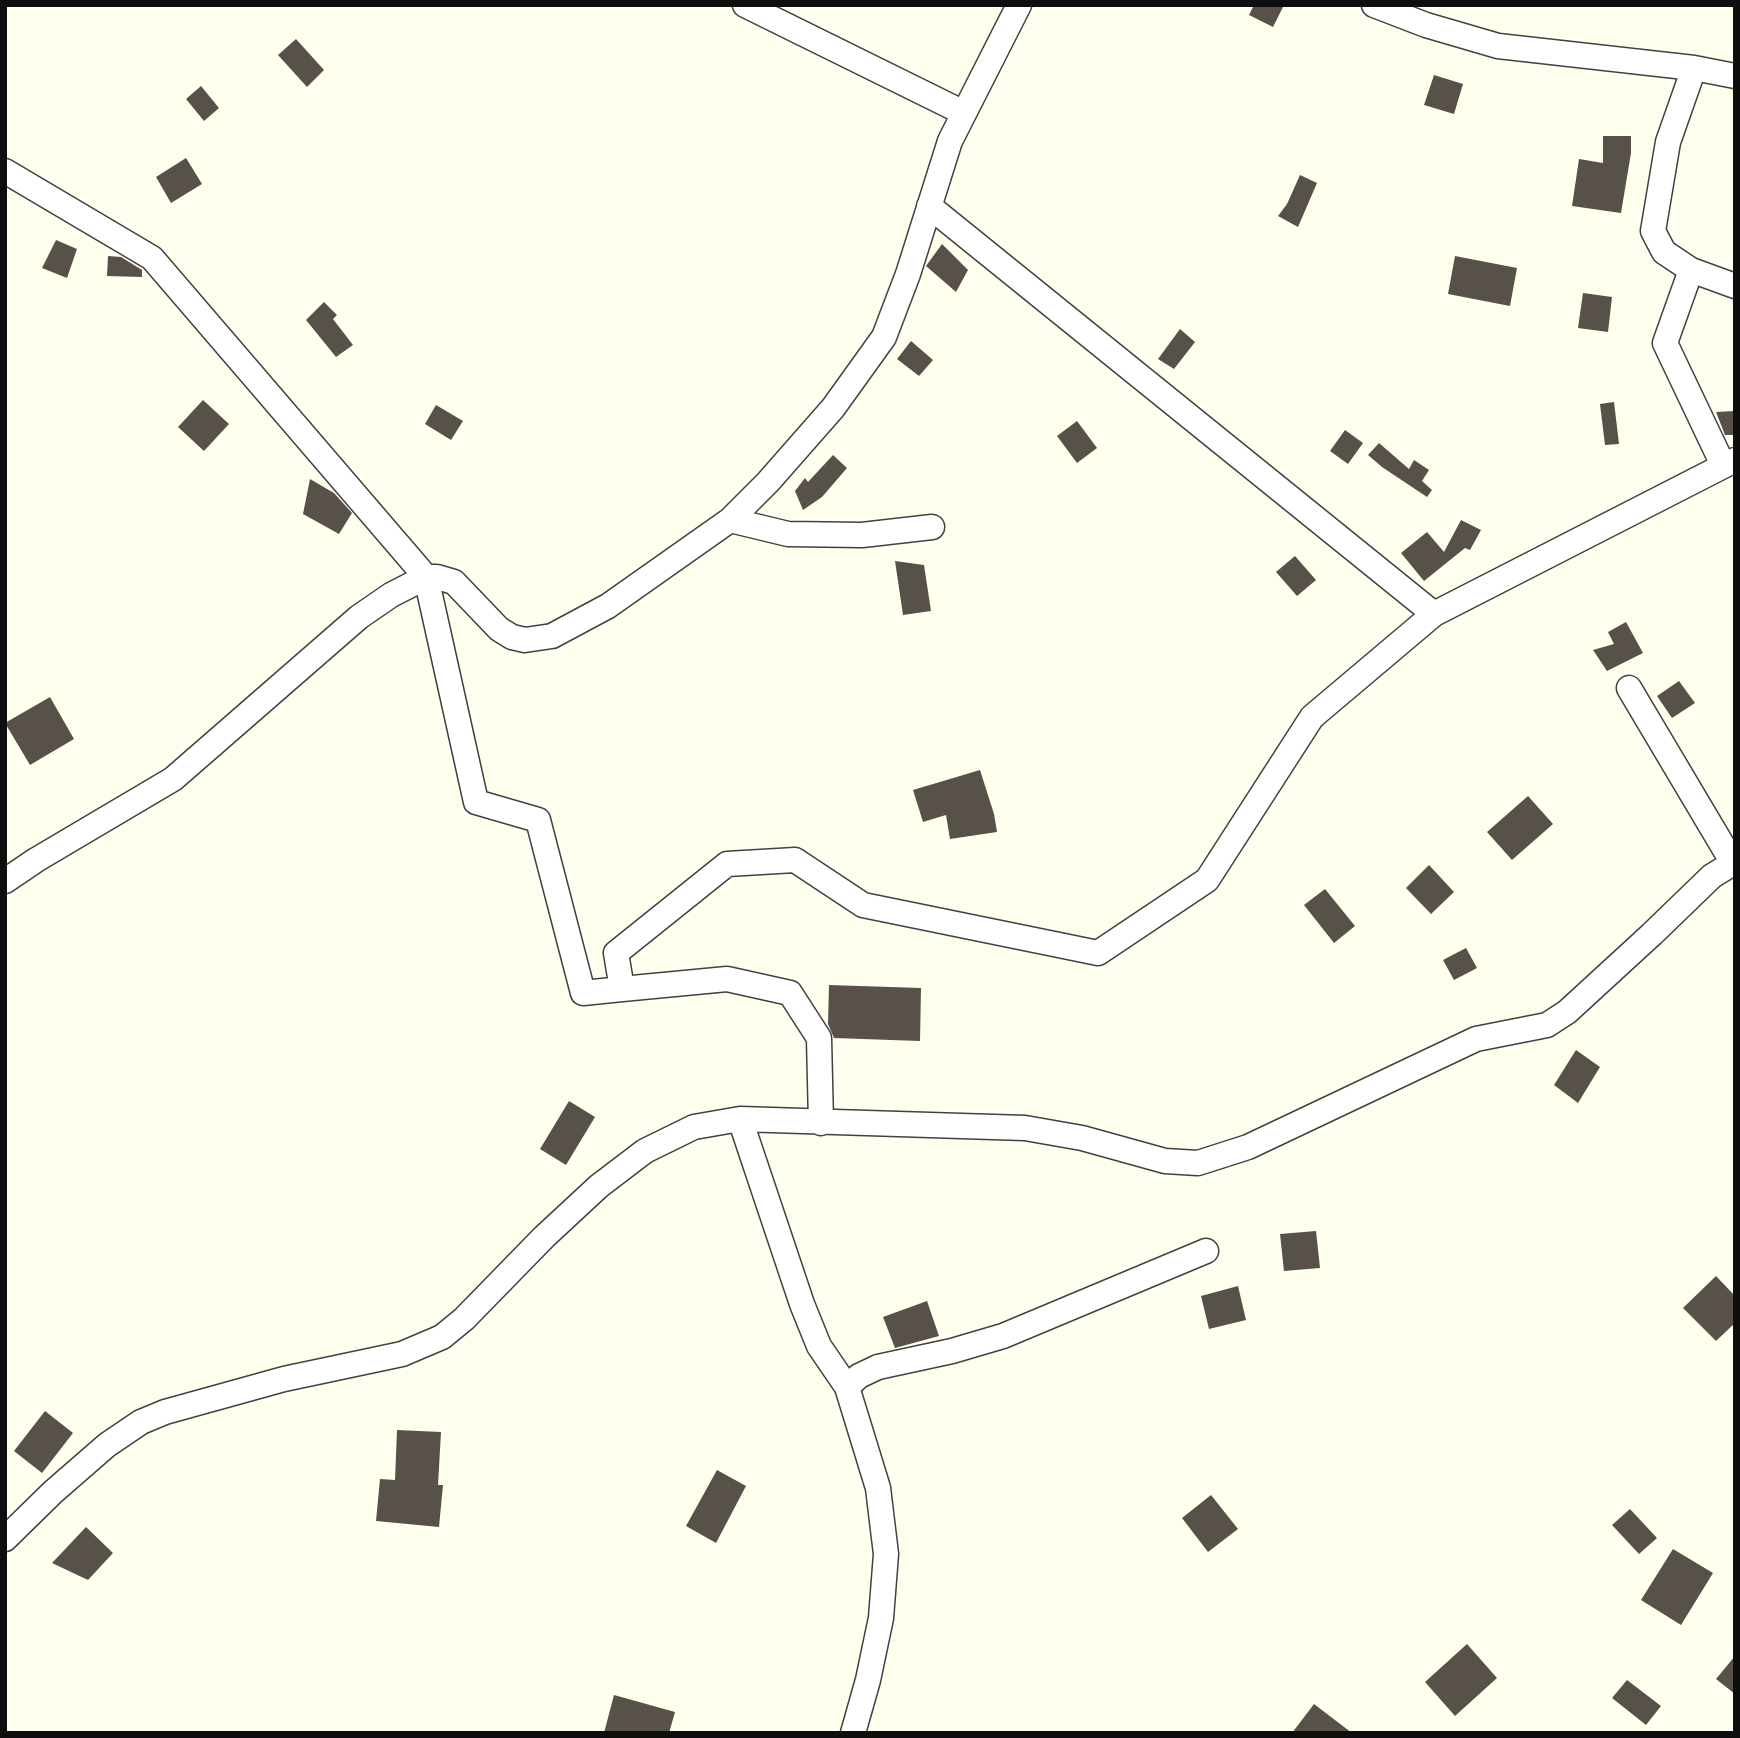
<!DOCTYPE html>
<html>
<head>
<meta charset="utf-8">
<style>
	body { margin:0 }
	#map { position:relative; width:1740px; height:1738px; overflow:hidden; background:#ffe; font-family:Georgia,serif }
	canvas { display:block }
	.frame { position:absolute; inset:0; border:7px solid #0e0e0e; pointer-events:none }
</style>
</head>
<body>
<div id="map">
<canvas width="1740" height="1738"></canvas>
<div class="frame"></div>
</div>
<script>
const ctx = document.querySelector('canvas').getContext('2d');
ctx.lineJoin = 'round';
function fillPath(path, color) { ctx.fillStyle = color; ctx.fill(path, 'evenodd'); }
const toPath = rows => new Path2D(rows.map(r => 'M' + r).join(''));
function stroke(path, color, width, dash) { ctx.strokeStyle = color; ctx.lineWidth = width; ctx.lineCap = dash ? 'butt' : 'round'; ctx.setLineDash(dash || []); ctx.stroke(path); }
const building = toPath([
	[1254,5,1284,5,1273,27,1249,15],
	[296,39,324,70,307,87,278,55],
	[1434,75,1463,84,1454,114,1424,105],
	[201,86,219,108,204,121,186,99],
	[1603,136,1631,136,1631,153,1621,213,1572,206,1579,159,1603,163],
	[186,158,202,184,171,203,156,177],
	[1300,175,1317,183,1298,227,1278,216,1287,204],
	[56,240,77,249,67,278,42,268],
	[942,244,968,270,956,292,926,266],
	[108,256,121,257,142,270,142,277,107,276],
	[1455,256,1517,268,1510,306,1448,294],
	[1583,293,1612,297,1608,332,1578,328],
	[324,302,337,315,333,319,353,345,336,357,306,320],
	[1180,329,1195,342,1174,369,1158,359],
	[911,341,933,360,919,376,897,359],
	[203,400,229,424,204,451,178,427],
	[1614,402,1619,444,1605,445,1600,404],
	[436,405,463,421,451,440,425,424],
	[1735,411,1735,435,1725,435,1716,412],
	[1077,421,1097,448,1077,463,1057,436],
	[1345,430,1363,443,1348,464,1330,451],
	[1379,443,1409,469,1414,460,1429,470,1422,481,1432,490,1427,497,1382,467,1368,455],
	[833,455,847,468,822,497,803,510,795,491,805,478,808,482],
	[310,479,334,493,352,513,339,534,303,514],
	[1461,520,1481,530,1470,550,1465,548,1424,581,1401,553,1427,532,1444,552],
	[1295,556,1316,580,1297,596,1276,572],
	[895,561,924,565,931,611,903,615],
	[1626,622,1643,653,1607,671,1593,650,1614,644,1608,632],
	[1679,681,1695,703,1672,718,1657,696],
	[50,697,74,739,30,765,5,723],
	[980,770,994,814,997,832,950,839,946,815,923,822,913,790],
	[1528,796,1553,824,1512,860,1487,832],
	[1429,865,1454,892,1431,914,1406,888],
	[1325,889,1355,926,1334,943,1304,905],
	[1466,948,1477,968,1454,980,1443,960],
	[829,985,921,988,920,1041,834,1038,828,1024],
	[1576,1050,1600,1067,1578,1103,1554,1085],
	[569,1101,595,1117,566,1165,540,1149],
	[1316,1231,1320,1268,1284,1271,1280,1234],
	[1716,1276,1735,1296,1735,1323,1716,1341,1683,1308],
	[1238,1286,1246,1320,1209,1329,1201,1296],
	[927,1301,939,1336,895,1348,883,1317],
	[45,1411,73,1433,42,1473,14,1451],
	[397,1430,441,1432,438,1485,443,1485,439,1527,376,1521,380,1479,395,1480],
	[717,1470,746,1486,716,1543,686,1526],
	[1211,1495,1238,1529,1208,1552,1182,1518],
	[1630,1509,1657,1538,1639,1554,1612,1525],
	[86,1527,113,1553,88,1580,52,1563],
	[1673,1549,1713,1573,1681,1625,1641,1600],
	[1467,1644,1497,1678,1455,1716,1425,1682],
	[1735,1656,1735,1694,1716,1679],
	[1627,1680,1661,1706,1646,1725,1612,1698],
	[614,1695,675,1712,669,1733,604,1733],
	[1314,1704,1352,1733,1292,1733]
]);
const minor = toPath([
	[745,5,964,113],
	[1374,5,1426,25,1498,46,1694,68,1735,76],
	[1694,68,1668,142,1653,231,1664,252,1691,270,1735,286],
	[5,171,152,258,426,577,476,802,538,820,583,993,622,989],
	[929,206,1434,614],
	[1691,270,1665,343,1723,465],
	[730,520,788,534,862,535,932,527],
	[1629,688,1733,863],
	[5,881,36,860,173,779,359,617,391,595,426,577,437,577,454,582,499,629,512,637,525,640,552,636,608,606,730,520,768,482,833,408,884,337,908,274,950,141,1019,5],
	[740,1119,802,1304,819,1346,847,1387],
	[821,1123,819,1038,790,993,727,979,622,989,616,953,727,864,795,860,863,905,1098,953,1207,880,1312,717,1434,614,1735,460],
	[5,1539,53,1492,107,1445,141,1422,165,1412,284,1379,402,1354,442,1337,464,1319,544,1237,599,1186,645,1151,694,1127,740,1119,1025,1128,1082,1138,1165,1161,1198,1163,1248,1147,1476,1039,1547,1025,1567,1012,1652,934,1712,876,1735,862],
	[853,1733,868,1680,881,1618,886,1554,878,1488,847,1387,859,1376,878,1367,952,1351,1003,1336,1206,1251]
]);
fillPath(building, '#575149');
stroke(minor, '#414141', 27);
stroke(minor, '#fff', 24);
</script>
</body>
</html>
